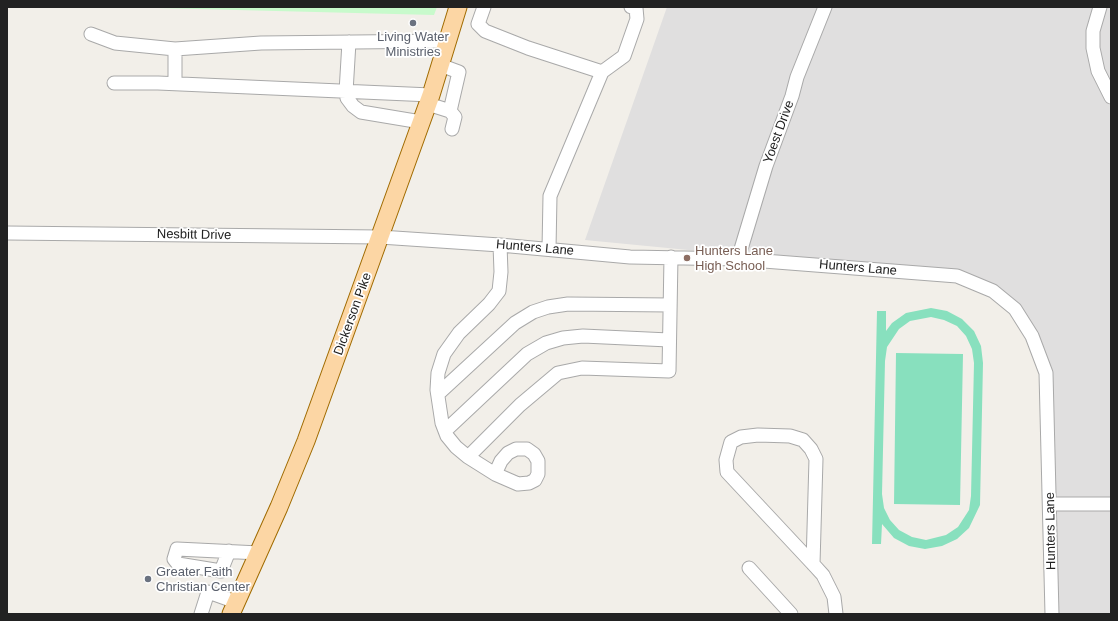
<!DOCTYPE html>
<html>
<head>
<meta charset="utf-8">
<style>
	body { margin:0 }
	#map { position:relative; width:1118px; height:621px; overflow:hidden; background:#f2efe9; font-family:Helvetica,sans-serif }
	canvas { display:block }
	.frame { position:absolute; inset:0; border:8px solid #222; pointer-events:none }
</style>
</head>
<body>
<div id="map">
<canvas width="1118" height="621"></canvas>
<div class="frame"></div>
</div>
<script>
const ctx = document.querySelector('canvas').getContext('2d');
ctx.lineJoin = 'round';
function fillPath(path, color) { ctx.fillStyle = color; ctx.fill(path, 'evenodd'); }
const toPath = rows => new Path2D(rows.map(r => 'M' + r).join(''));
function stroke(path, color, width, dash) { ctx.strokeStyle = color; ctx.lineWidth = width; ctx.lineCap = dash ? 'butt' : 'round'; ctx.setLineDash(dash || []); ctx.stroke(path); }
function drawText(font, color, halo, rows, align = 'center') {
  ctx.font = font + ' Helvetica,sans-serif'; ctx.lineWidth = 3.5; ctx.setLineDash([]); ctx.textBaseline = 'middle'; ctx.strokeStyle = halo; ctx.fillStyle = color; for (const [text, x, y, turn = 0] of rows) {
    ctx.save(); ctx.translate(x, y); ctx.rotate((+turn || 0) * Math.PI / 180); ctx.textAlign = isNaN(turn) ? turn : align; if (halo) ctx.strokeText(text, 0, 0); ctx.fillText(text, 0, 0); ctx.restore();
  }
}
const residential = toPath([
	[667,7,1111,7,1111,614,1046,614,1046,373,1015,309,957,276,585,240]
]);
const park = toPath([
	[118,7,437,7,434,15]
]);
const pitch = toPath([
	[931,308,947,311,962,319,974,331,981,346,983,363,980,505,969,528,957,539,942,546,925,549,909,546,894,538,882,524,881,544,872,544,877,311,886,311,886,331,892,323,906,313],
	[931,317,944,320,957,326,966,336,972,349,974,363,971,496,969,510,958,527,946,535,926,540,912,537,899,530,890,520,884,508,882,494,885,361,887,347,899,329,910,321],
	[896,353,963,354,960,505,894,504]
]);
const minor = toPath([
	[484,7,478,24,485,31,528,48,602,72],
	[1100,7,1093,31,1093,48,1098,71,1111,97],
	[91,34,115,43,175,49],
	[349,42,346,92,347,98,353,106,361,112,421,122],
	[440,65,459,72,450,111],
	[114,83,158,83,431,95],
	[175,83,175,49,261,43,447,41],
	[428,104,450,111,455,117,452,129],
	[7,233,380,237,500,245,630,257,738,259,957,276,993,291,1015,309,1032,336,1046,373,1052,614],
	[500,245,501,272,499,291,489,304,459,333,444,354,438,373,437,390,442,423,447,436,456,447,468,457,520,405,558,373,582,368,669,371,671,257],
	[549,249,550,196,602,72,624,56,637,19,636,8,631,7],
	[738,259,766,166,792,96,797,77,825,7],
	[438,394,515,323,533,312,548,307,568,304,670,305],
	[445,431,527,354,546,343,563,338,583,336,669,340],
	[468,457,495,474,518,484,529,483,535,480,538,474,538,461,534,454,527,449,516,449,508,453,501,461,495,474],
	[1051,504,1111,504],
	[229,551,221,571,178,564,174,559,177,549,259,553],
	[813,564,816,459,811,449,803,440,790,436,758,435,741,437,731,442,726,460,727,472,813,564,823,575,834,597,836,614],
	[749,568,791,614],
	[201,614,208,592,236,602]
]);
const major = toPath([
	[231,614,279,507,306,441,431,95,458,7]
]);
const markers = [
	[413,23,4,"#6b7280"],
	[687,258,4,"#8d6e63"],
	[148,579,4,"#6b7280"]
];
const worshipNames = [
	["Living Water",413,37],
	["Ministries",413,52],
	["Greater Faith",156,572,"left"],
	["Christian Center",156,587,"left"]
];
const streetNames = [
	["Yoest Drive",779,132,-70],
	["Nesbitt Drive",194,235,1],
	["Hunters Lane",535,248,5],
	["Hunters Lane",858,268,5],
	["Dickerson Pike",353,314,-70],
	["Hunters Lane",1051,531,-91]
];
const educationNames = [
	["Hunters Lane",695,251],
	["High School",695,266]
];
fillPath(residential, '#e0dfdf');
fillPath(park, '#c8facc');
fillPath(pitch, '#88e0be');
stroke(minor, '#a9a9a9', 15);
stroke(major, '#a06b00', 19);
stroke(minor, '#fff', 13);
stroke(major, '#fcd6a4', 17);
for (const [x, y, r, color] of markers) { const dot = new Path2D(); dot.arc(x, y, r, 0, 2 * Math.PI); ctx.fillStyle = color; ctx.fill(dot); stroke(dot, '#fff', 1.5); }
drawText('13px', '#5b616d', '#fff', worshipNames);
drawText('13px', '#222', '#fff', streetNames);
drawText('13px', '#785e54', '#fff', educationNames, 'left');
</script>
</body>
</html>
